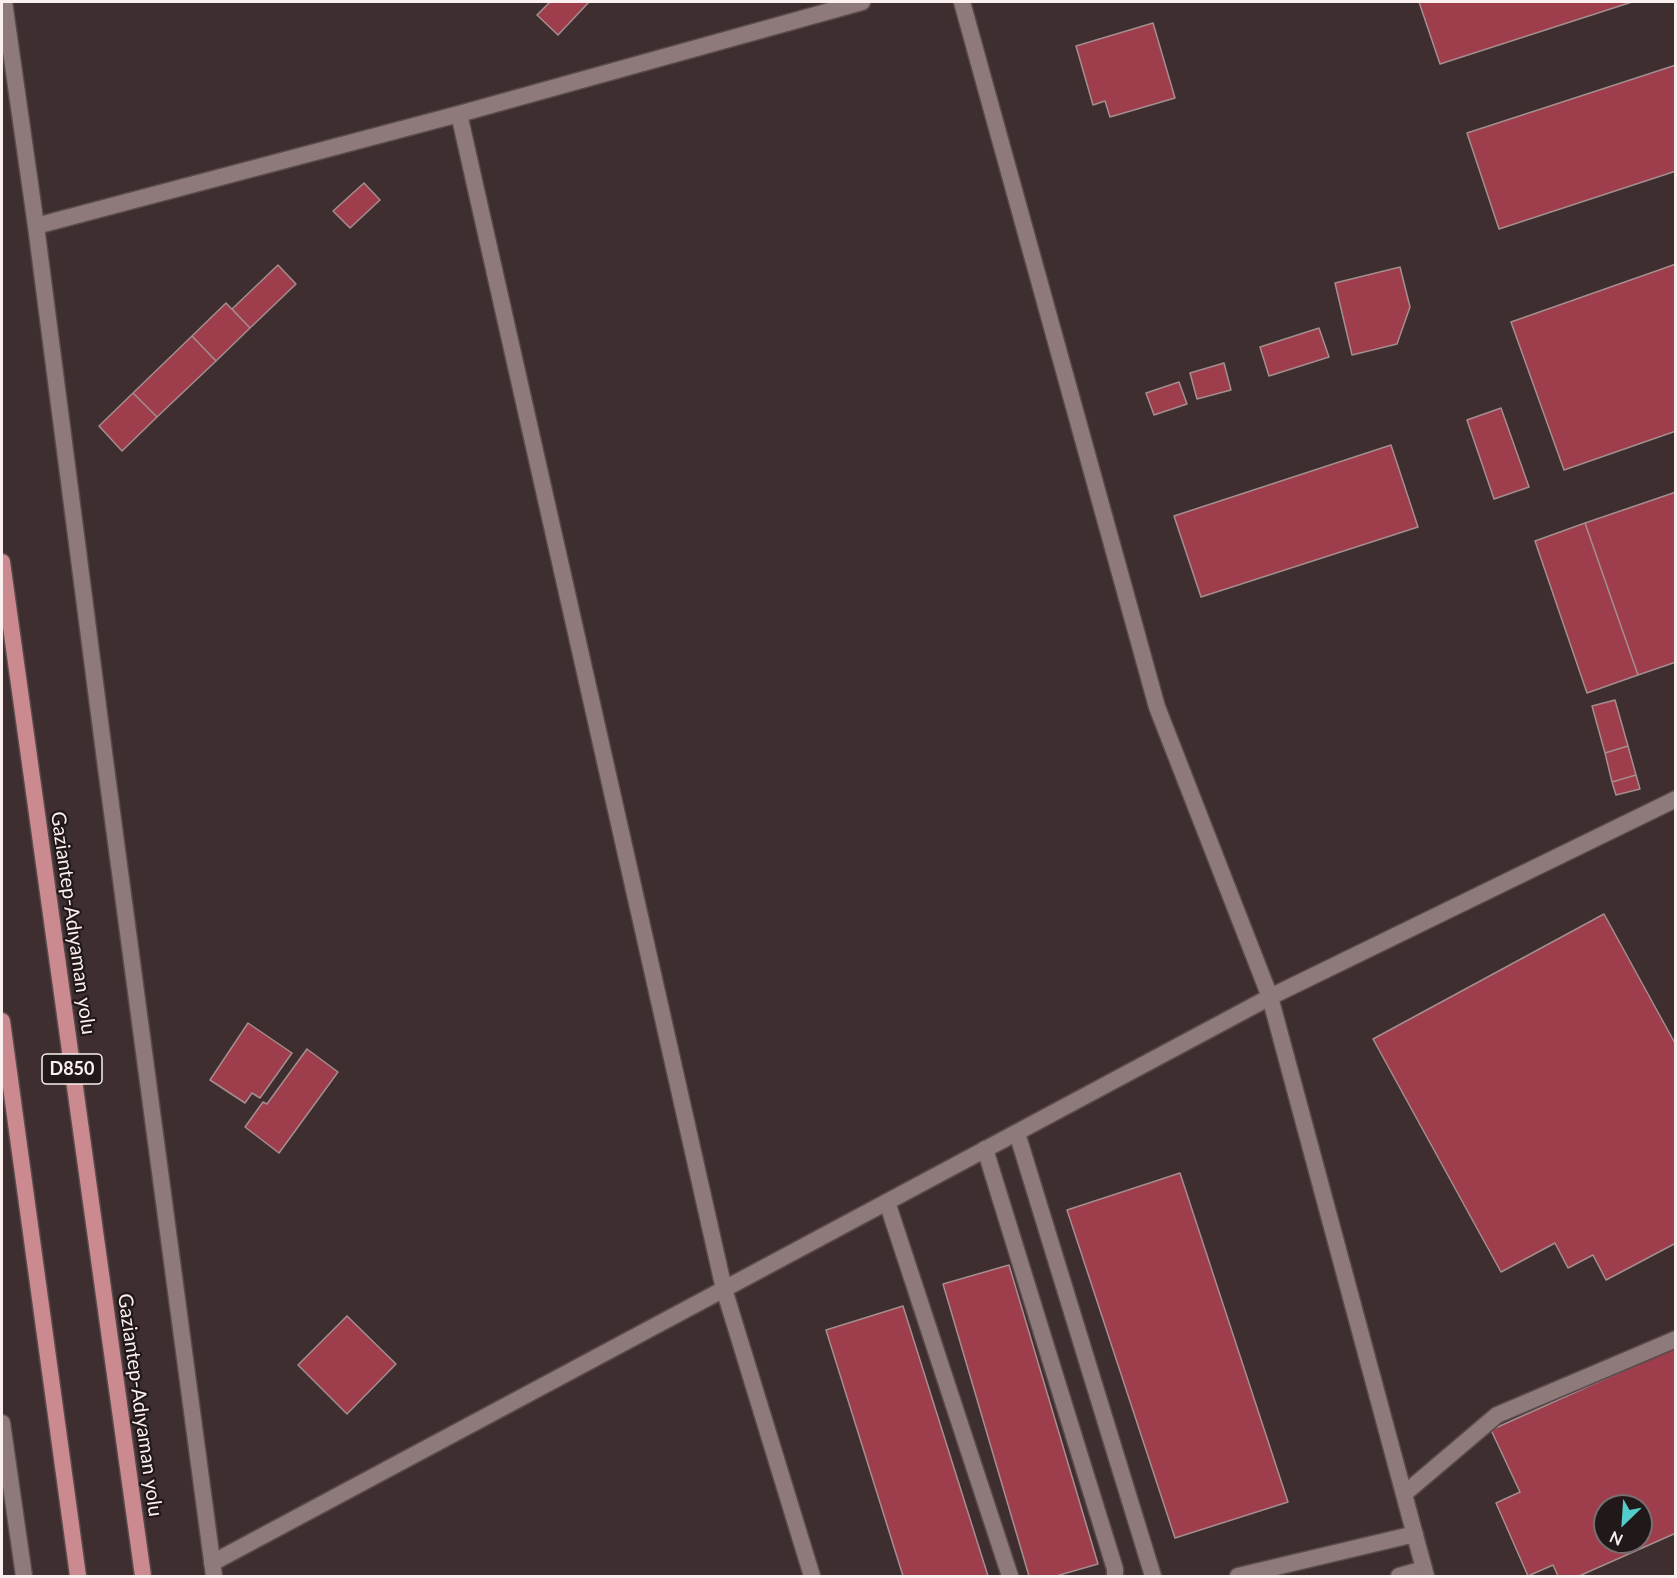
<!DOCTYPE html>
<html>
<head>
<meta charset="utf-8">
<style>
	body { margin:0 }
	#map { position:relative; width:1677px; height:1578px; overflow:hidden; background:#3f2e2f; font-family:Lato,sans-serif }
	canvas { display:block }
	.frame { position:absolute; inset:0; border:3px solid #fbefef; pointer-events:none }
	.north { position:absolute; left:1593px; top:1494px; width:60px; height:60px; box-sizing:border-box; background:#211819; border:2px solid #786e6f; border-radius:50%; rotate:205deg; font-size:16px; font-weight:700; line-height:24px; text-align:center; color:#fbefef }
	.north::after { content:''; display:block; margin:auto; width:21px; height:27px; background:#53cdcb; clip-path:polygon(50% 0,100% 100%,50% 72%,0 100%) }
</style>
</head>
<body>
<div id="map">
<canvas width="1677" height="1578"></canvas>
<div class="frame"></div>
<div class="north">N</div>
</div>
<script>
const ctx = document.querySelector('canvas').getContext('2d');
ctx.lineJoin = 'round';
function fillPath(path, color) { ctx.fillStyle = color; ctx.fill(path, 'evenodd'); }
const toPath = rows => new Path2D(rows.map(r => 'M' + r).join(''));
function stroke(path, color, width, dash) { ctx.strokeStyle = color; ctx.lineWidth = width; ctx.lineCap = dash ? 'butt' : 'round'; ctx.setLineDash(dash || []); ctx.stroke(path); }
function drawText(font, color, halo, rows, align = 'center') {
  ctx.font = font + ' Lato,sans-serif'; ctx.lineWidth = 4.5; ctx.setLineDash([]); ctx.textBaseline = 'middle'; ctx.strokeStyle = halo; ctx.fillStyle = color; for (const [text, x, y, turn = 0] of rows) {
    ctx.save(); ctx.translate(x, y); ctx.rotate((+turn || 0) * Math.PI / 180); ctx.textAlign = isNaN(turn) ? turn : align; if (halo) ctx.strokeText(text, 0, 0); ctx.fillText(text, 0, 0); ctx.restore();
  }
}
const building = toPath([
	[550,2,589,2,558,35,537,15,550,2],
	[1419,2,1632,2,1440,64,1419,2],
	[1153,23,1175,98,1110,117,1105,101,1093,105,1076,46,1153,23],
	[1676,65,1676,171,1499,229,1467,133,1676,65],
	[364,183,380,200,350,228,333,211,364,183],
	[1676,264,1676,431,1564,470,1511,322,1676,264],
	[278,265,296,284,250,328,232,309,278,265],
	[1400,267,1410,307,1397,344,1352,355,1335,283,1400,267],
	[226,303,250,328,216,361,192,336,226,303],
	[1319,328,1329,357,1269,376,1260,347,1319,328],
	[192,336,216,361,157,417,133,393,192,336],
	[1224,363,1231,390,1197,399,1190,373,1224,363],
	[1179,382,1187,404,1154,415,1146,393,1179,382],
	[133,393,157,417,122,451,99,426,133,393],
	[1501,408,1529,487,1494,499,1467,420,1501,408],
	[1391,445,1418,527,1201,597,1174,516,1391,445],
	[1676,492,1676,662,1638,675,1585,523,1676,492],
	[1585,523,1638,675,1587,693,1535,541,1585,523],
	[1615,700,1628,746,1605,753,1592,706,1615,700],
	[1628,746,1636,775,1612,782,1605,753,1628,746],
	[1636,775,1640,789,1616,795,1612,782,1636,775],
	[1604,914,1676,1045,1676,1243,1606,1280,1593,1255,1568,1268,1555,1243,1501,1272,1373,1039,1604,914],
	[248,1023,292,1053,260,1098,252,1093,245,1103,210,1080,248,1023],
	[307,1049,338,1072,279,1153,245,1127,263,1102,267,1104,307,1049],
	[1180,1173,1288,1502,1175,1538,1067,1210,1180,1173],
	[1009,1265,1098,1564,1056,1576,1029,1576,943,1284,1009,1265],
	[903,1306,988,1576,903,1576,826,1330,903,1306],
	[347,1316,396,1364,347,1414,298,1365,347,1316],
	[1676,1347,1676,1533,1579,1576,1558,1576,1553,1565,1528,1576,1496,1503,1520,1492,1491,1430,1676,1347],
	[1605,1506,1641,1506,1641,1542,1605,1542,1605,1506]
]);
const service = toPath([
	[1017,1133,1153,1576],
	[985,1149,1115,1569,1115,1576],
	[887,1202,1010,1576],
	[1404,1494,1497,1415,1676,1339],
	[1238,1576,1415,1534],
	[1399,1576,1424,1569]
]);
const minor = toPath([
	[4,2,36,226,105,760,214,1576],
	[962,2,1157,707,1270,997,1426,1576],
	[459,114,724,1289,812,1576],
	[36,226,459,114,862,2],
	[212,1563,1270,997,1676,799]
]);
const tertiary = toPath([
	[2,1423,24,1576]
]);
const trunk = toPath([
	[2,562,143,1576],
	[2,1021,78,1576]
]);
const shields = [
	[72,1069,60]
];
const shieldNames = [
	["D850",72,1069]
];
const streetNames = [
	["Gaziantep-Adıyaman yolu",73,923,82],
	["Gaziantep-Adıyaman yolu",140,1405,82]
];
fillPath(building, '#9e3e4d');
stroke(building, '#a48e8f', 1.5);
stroke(service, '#594a4b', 19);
stroke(minor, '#594a4b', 19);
stroke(tertiary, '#594a4b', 19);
stroke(trunk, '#594a4b', 19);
stroke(service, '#8f7a7b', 16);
stroke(minor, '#8f7a7b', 16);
stroke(tertiary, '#8f7a7b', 16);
stroke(trunk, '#cb8a90', 16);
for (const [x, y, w] of shields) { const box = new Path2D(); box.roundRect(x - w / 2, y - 15, w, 30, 4.5); ctx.fillStyle = '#211819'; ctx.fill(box); stroke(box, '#fbefef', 1.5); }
drawText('bold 18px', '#fbefef', null, shieldNames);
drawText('20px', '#fbefef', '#211819', streetNames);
</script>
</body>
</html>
